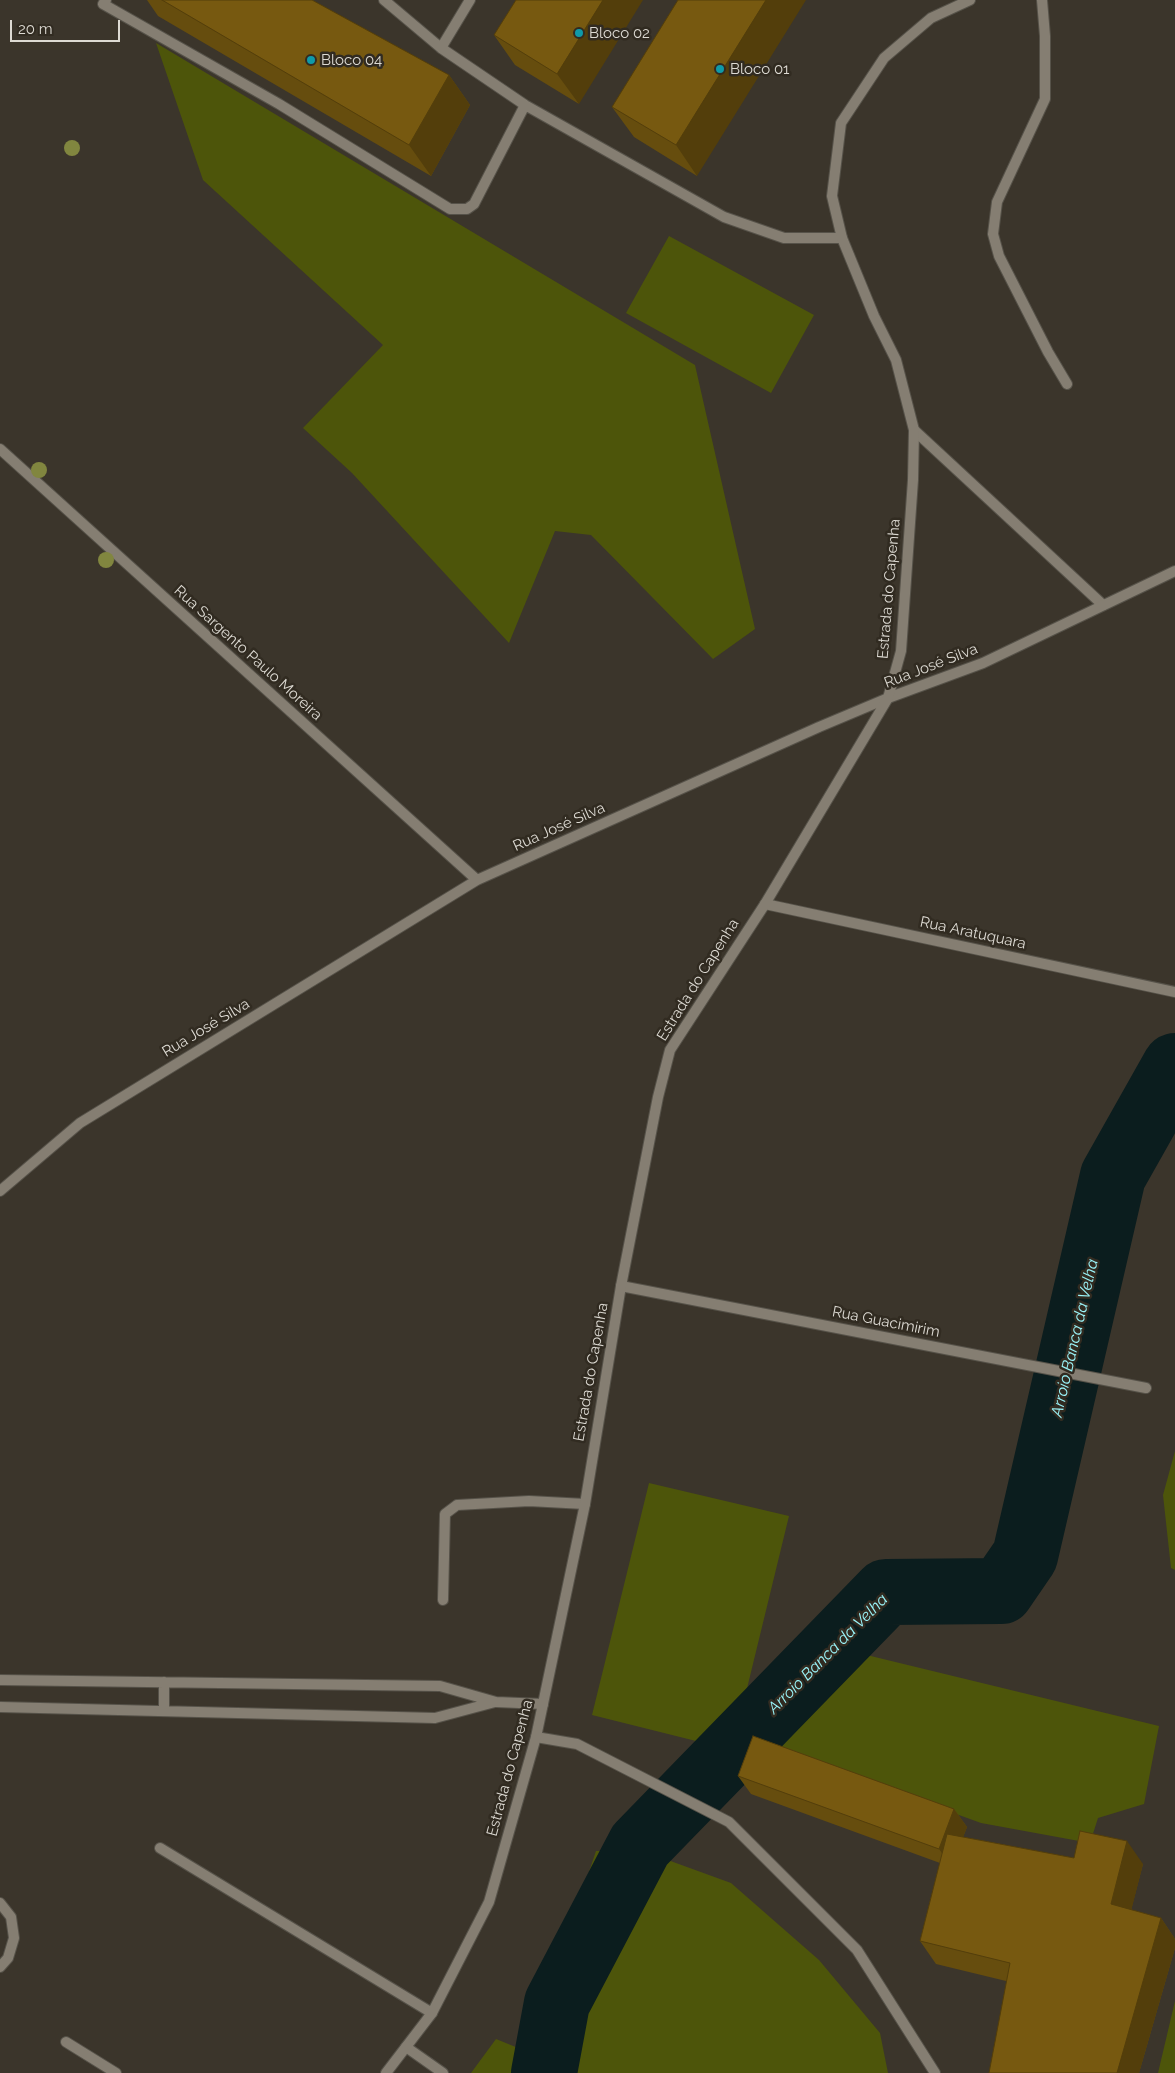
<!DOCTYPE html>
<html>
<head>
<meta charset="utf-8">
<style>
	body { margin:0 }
	#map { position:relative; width:1175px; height:2073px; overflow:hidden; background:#3b352b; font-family:Raleway,sans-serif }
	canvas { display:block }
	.scale { position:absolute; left:10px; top:20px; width:110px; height:22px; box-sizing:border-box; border:2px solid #dddad3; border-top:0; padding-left:6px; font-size:15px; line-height:18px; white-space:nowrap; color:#dddad3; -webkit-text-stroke:4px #312b21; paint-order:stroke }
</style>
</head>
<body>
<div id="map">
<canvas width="1175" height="2073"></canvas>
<div class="scale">20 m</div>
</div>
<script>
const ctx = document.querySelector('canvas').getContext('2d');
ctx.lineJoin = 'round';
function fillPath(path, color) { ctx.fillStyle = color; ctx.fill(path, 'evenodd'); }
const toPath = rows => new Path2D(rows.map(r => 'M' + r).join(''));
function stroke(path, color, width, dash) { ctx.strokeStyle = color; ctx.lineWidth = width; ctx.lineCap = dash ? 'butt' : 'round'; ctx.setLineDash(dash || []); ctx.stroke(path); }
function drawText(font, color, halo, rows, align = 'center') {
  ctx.font = font + ' Raleway,sans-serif'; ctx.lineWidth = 5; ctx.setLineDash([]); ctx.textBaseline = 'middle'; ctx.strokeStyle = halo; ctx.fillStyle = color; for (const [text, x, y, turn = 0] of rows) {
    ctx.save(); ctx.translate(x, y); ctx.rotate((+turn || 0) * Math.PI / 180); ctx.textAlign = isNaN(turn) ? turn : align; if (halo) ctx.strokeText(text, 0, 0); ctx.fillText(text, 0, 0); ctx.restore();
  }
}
const green = toPath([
	[156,43,695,365,755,629,713,659,591,535,555,531,509,643,352,473,303,428,383,345,203,180],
	[669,236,814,315,771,393,626,313],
	[1175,1451,1175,1570,1171,1568,1163,1495],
	[649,1483,789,1516,732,1750,592,1715],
	[846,1650,1159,1726,1144,1804,1098,1818,1090,1843,981,1823,771,1747],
	[596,1851,643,1851,731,1883,819,1960,880,2033,888,2073,471,2073,496,2039,528,2052],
	[1175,2001,1175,2073,1158,2073]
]);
const river = toPath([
	[544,2073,557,2003,640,1845,886,1592,1001,1591,1025,1556,1113,1176,1175,1066]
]);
const service = toPath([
	[106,0,103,4,279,104,450,209,467,209,474,204,525,105],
	[384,0,441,48,525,105,724,217,784,238,842,238],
	[1042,0,1045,36,1045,99,997,202,993,234,999,256,1048,352,1067,384],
	[441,48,470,0],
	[914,430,1103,605],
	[443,1600,445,1514,457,1505,529,1501,585,1504],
	[536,1737,577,1744,729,1822,857,1950,935,2073],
	[160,1848,432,2013],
	[66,2042,116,2073],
	[406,2047,443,2073]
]);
const minor = toPath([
	[0,449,477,880],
	[765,904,1175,992],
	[0,1191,80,1123,477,880,819,727,888,698,983,663,1175,571],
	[621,1286,1146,1388],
	[0,1680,440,1686,496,1702,543,1704],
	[0,1707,435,1718,495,1702],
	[164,1711,164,1682],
	[0,1903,11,1917,14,1938,8,1958,0,1967]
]);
const tertiary = toPath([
	[386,2073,432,2013,489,1902,536,1737,585,1504,621,1286,658,1097,670,1050,765,904,888,698,901,651,913,480,914,430,896,360,874,316,842,238,832,196,841,123,884,58,931,18,970,0]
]);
const trees = [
	[72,148],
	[39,470],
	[106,560]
];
const wall = toPath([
	[147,0,312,0,449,75,470,105,431,176,158,16],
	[516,0,579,104,515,65,494,35],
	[678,0,697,176,634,137,612,107],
	[738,1776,954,1809,967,1827,963,1837,1074,1858,1143,1864,1131,1910,1161,1918,1175,1939,1175,1948,1139,2073,1006,1981,936,1964,920,1941,940,1863,751,1794]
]);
const shadedWall = toPath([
	[603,0,643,0,579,104,557,74],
	[766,0,806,0,697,176,676,145],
	[449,75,470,105,431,176,409,145],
	[954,1809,967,1827,952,1867,939,1849],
	[1127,1841,1143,1864,1127,1927,1111,1904],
	[1161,1918,1175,1939,1175,1948,1139,2073,1117,2073]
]);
const building = toPath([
	[162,0,312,0,449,75,409,145,162,0],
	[516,0,603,0,557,74,494,35,516,0],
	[678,0,766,0,676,145,612,107,678,0],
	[753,1736,954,1809,939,1849,738,1776,753,1736],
	[1080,1831,1127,1841,1111,1904,1161,1918,1117,2073,989,2073,1010,1963,920,1941,947,1834,1074,1858,1080,1831]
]);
const markers = [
	[579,33,5,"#0f9aa8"],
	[311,60,5,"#0f9aa8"],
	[720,69,5,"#0f9aa8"]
];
const poiNames = [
	["Bloco 02",589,33],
	["Bloco 04",321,60],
	["Bloco 01",730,69]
];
const streetNames = [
	["Estrada do Capenha",889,589,-85],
	["Rua Sargento Paulo Moreira",248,653,42],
	["Rua José Silva",931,666,-21],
	["Rua José Silva",559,827,-24],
	["Rua Aratuquara",973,933,12],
	["Estrada do Capenha",698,980,-58],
	["Rua José Silva",206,1028,-31],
	["Rua Guacimirim",886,1322,11],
	["Estrada do Capenha",591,1372,-80],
	["Estrada do Capenha",510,1768,-75]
];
const waterNames = [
	["Arroio Banca da Velha",1075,1338,-77],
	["Arroio Banca da Velha",828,1654,-45]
];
fillPath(green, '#4d550a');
stroke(river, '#0b1d1e', 66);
stroke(service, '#565249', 12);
stroke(minor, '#565249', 12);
stroke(tertiary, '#565249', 12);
stroke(service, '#857e72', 10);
stroke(minor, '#857e72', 10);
stroke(tertiary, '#857e72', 10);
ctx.fillStyle = '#81863f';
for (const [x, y] of trees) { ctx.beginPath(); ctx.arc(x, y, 8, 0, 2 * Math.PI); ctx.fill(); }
fillPath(wall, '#664d0e');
fillPath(shadedWall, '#533e0b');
fillPath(building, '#775910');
stroke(building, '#533e0b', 1);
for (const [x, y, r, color] of markers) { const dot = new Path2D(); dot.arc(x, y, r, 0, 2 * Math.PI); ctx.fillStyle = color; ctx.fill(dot); stroke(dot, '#312b21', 2); }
drawText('15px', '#dddad3', '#312b21', poiNames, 'left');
drawText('15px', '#dddad3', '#312b21', streetNames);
drawText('italic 16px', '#9bf6fb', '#312b21', waterNames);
</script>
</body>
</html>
